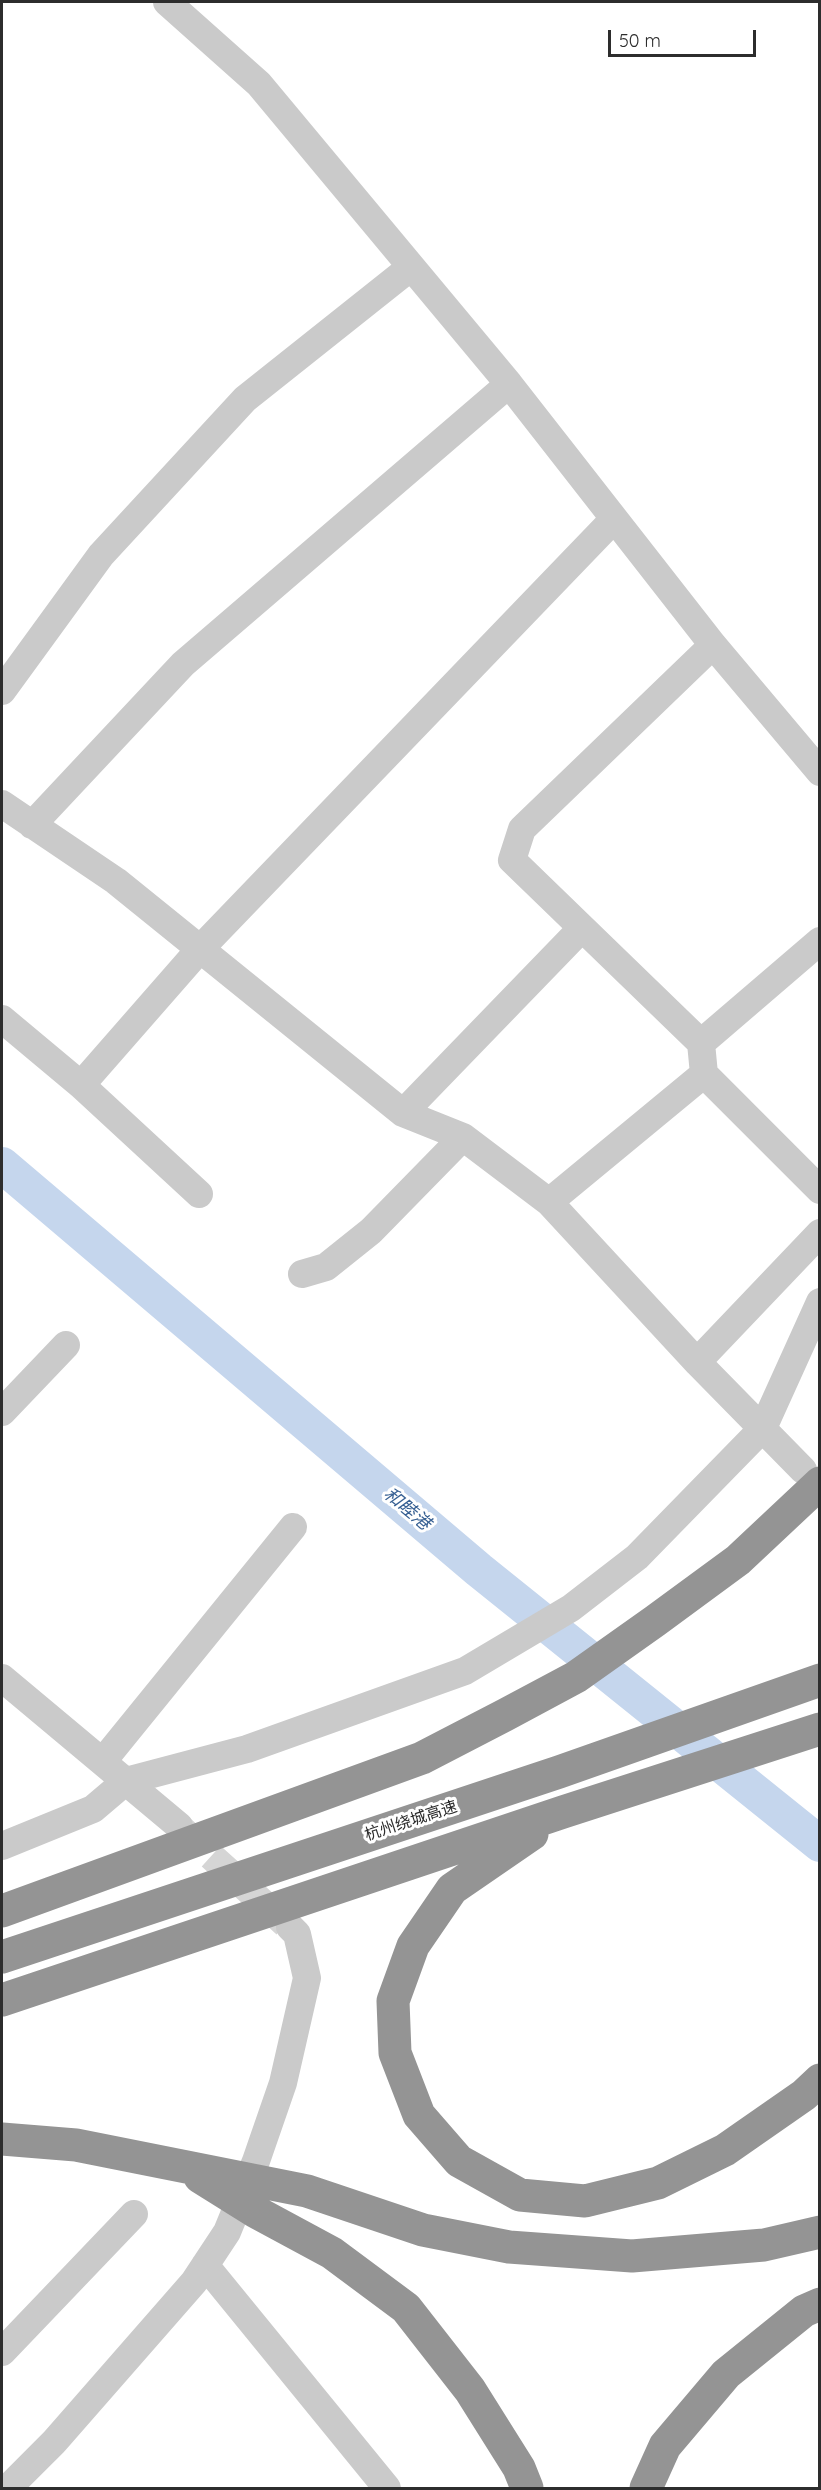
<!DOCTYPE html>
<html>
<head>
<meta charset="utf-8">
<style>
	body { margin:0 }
	#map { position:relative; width:821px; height:2490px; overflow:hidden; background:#fff; font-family:Quicksand,sans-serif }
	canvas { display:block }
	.frame { position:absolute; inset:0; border:3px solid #2d2d2d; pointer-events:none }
	.scale { position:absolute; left:608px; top:30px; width:148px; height:27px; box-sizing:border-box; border:3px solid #2d2d2d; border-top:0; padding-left:8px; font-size:18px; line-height:21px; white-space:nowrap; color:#2d2d2d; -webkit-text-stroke:4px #fff; paint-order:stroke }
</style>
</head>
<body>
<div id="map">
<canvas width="821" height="2490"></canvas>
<div class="frame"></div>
<div class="scale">50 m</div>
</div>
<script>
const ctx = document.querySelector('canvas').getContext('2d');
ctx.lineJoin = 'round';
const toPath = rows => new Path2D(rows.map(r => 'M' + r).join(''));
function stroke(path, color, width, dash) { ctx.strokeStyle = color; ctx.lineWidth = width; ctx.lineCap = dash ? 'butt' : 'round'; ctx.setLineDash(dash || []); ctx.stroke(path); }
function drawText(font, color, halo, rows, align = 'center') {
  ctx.font = font + ' Quicksand,"Noto Sans SC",sans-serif'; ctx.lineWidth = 6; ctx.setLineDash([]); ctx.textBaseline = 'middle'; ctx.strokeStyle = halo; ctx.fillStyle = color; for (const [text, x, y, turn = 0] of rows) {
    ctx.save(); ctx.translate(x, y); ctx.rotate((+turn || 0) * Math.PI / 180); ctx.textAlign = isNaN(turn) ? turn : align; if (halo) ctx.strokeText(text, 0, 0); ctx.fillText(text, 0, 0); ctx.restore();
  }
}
const river = toPath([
	[2,1165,479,1570,820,1844]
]);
const minorTunnel = toPath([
	[180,1828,286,1924]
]);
const minor = toPath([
	[167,2,259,84,509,384,713,645,820,772],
	[713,645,522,829,512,860,701,1043,704,1074,820,1190],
	[2,691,101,555,245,399,411,267],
	[2,804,116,881,403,1113,463,1137,549,1202,697,1362,803,1470],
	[32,825,183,664,509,384],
	[2,1019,81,1085,200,949,614,519],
	[701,1043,820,941],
	[81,1085,199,1194],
	[403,1113,582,928],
	[549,1202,704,1074],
	[302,1274,326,1267,371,1231,463,1137],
	[697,1362,820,1233],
	[2,1412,66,1345],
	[2,1678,179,1826],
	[103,1761,293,1527],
	[2,1846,93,1809,126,1781,247,1749,465,1671,571,1608,637,1557,763,1428,820,1302],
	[205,2265,387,2488],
	[2,2352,134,2214],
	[8,2488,54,2442,194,2282,227,2232,256,2161,283,2083,307,1978,297,1934,290,1927]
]);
const highway = toPath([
	[532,1834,452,1889,413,1946,393,2001,395,2053,419,2115,459,2161,520,2195,585,2201,658,2183,725,2150,804,2095,820,2080],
	[2,1911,422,1758,505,1715,576,1677,655,1621,738,1560,820,1483],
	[2,1957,559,1772,820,1680],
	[2,2000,563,1812,820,1729],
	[2,2139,76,2145,307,2191,423,2230,509,2247,632,2256,764,2245,820,2232],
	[200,2177,256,2212,332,2253,406,2308,470,2390,519,2468,527,2488],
	[646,2488,665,2446,726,2374,804,2311,820,2304]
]);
const streetNames = [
	["杭州绕城高速",411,1821,-18]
];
const waterNames = [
	["和睦港",407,1509,40]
];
stroke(river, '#c5d6ed', 36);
stroke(minorTunnel, '#d5d5d5', 28, [28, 14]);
stroke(minor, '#cacaca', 28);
stroke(highway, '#949494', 33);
drawText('16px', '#2d2d2d', '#fff', streetNames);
drawText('italic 18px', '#376093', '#fff', waterNames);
</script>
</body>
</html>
